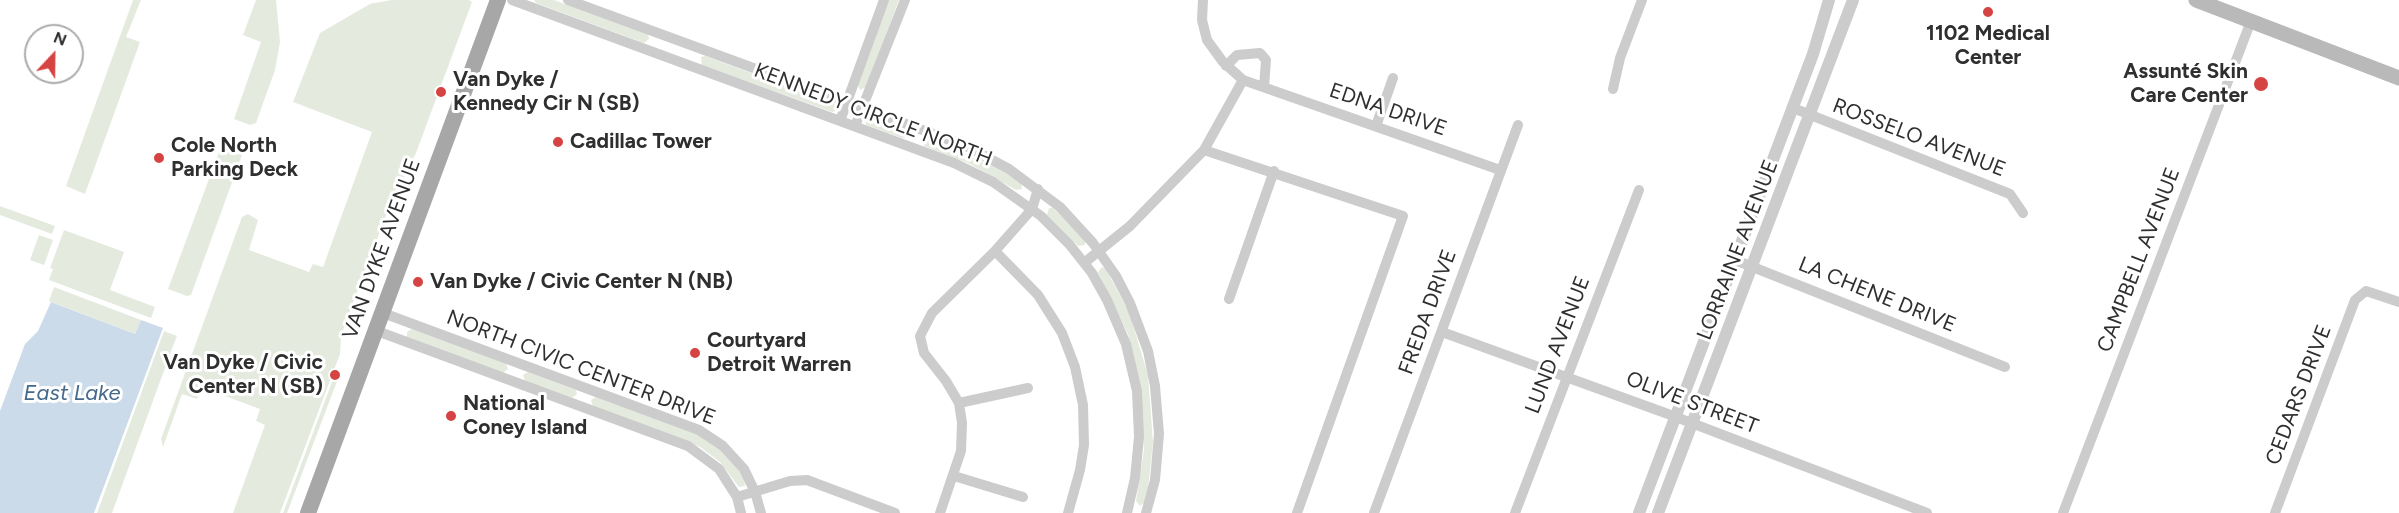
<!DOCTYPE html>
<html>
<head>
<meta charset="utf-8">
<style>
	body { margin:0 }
	#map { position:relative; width:2399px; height:513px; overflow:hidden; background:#fff; font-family:Figtree,sans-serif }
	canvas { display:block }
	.north { position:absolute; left:24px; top:24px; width:60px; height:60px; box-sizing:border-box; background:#fff; border:2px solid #acacac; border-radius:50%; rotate:22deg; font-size:16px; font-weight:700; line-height:24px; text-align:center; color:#2f2f2f }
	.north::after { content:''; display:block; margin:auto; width:21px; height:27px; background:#d54442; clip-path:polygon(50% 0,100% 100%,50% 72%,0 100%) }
</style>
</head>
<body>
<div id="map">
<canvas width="2399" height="513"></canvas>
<div class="north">N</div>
</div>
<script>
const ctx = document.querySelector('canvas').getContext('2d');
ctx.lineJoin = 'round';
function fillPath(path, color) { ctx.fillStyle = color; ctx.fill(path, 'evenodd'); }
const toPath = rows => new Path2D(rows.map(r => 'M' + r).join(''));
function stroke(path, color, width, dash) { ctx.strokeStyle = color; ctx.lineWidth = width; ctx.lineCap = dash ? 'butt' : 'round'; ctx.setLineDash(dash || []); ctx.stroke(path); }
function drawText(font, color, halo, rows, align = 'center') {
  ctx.font = font + ' Figtree,sans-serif'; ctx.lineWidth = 6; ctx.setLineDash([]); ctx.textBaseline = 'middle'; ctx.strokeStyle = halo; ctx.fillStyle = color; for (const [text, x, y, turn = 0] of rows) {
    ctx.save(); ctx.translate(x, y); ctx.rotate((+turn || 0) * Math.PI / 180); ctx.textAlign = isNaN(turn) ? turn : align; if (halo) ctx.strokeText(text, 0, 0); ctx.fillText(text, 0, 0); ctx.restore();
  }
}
const green = toPath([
	[133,0,141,0,126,37,140,42,85,194,66,186],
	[256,0,276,0,280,42,275,70,256,123,250,125,234,119,261,42,243,35],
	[391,0,469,0,472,2,416,153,390,205,348,316,341,336,340,354,280,513,233,513,265,425,256,421,260,409,201,387,197,399,182,394,163,447,161,439,242,217,248,214,258,220,249,250,309,272,313,264,323,267,372,132,293,102,320,33,370,4],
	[534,0,554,0,648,34,649,39,644,43,536,3],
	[889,0,899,0,866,87,860,90,857,84],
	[705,56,835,104,836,111,832,112,702,65,701,57],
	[869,116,905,129,906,137,902,138,866,125,865,118],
	[225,136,246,144,191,295,187,296,168,289],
	[927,137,995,167,1021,182,1022,189,1016,190,968,163,924,146,923,139],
	[0,206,55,226,52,234,0,215],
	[1049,208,1053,208,1074,228,1085,241,1085,245,1078,246,1047,215],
	[64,230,124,252,110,290,155,307,151,318,49,280,53,269,50,268],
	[39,235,53,240,44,265,30,260],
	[1102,267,1106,269,1129,312,1148,375,1153,442,1148,489,1144,503,1140,506,1136,501,1144,450,1141,388,1128,334,1098,272],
	[54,287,141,320,135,334,49,301],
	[412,329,506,363,508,369,503,373,407,337,407,332],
	[164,331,177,336,173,346,112,513,97,513],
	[528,372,576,390,577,394,572,398,525,381,523,375],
	[335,374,339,376,287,513,283,513],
	[596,397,702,436,723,451,744,477,745,486,739,487,720,462,700,447,593,406,591,400]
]);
const water = toPath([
	[51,302,135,334,141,320,163,328,94,513,0,513,0,411,25,344,38,331]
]);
const minor = toPath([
	[512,0,954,163,993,182,1041,216,1069,244,1092,273,1107,300,1126,344,1137,391,1139,437,1135,478,1127,513],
	[568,0,966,146,1009,169,1060,207,1093,243,1116,276,1130,303,1148,351,1155,386,1159,434,1155,480,1146,513],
	[1203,0,1202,20,1207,40,1223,62,1243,80,1500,170],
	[1226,66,1237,55,1260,53,1266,60,1264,87],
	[1613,89,1620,58,1642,0],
	[1793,108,2010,194,2023,213],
	[840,121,884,0],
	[855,126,905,0],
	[1376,126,1393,78],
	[1204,150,1403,216,1297,513],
	[995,251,1038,295,1062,333,1075,367,1083,405,1084,445,1080,470,1068,513],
	[1735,260,2005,367],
	[1084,263,1130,226,1204,150,1243,80],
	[1229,299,1274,171],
	[383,313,699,430,723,446,744,469,755,492,761,513],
	[377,331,688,446,719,469,737,497,741,513],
	[1442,332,1668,414,1927,513],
	[959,403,1028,388],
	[954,476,1023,497],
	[737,497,790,481,807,480,895,513],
	[940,513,961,451,962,423,959,403,946,381,924,353,920,336,932,313,995,251,1032,209,1038,189],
	[1374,513,1518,125],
	[1515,513,1639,190],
	[2063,513,2251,21],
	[2275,513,2355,300,2366,291,2399,302]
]);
const tertiary = toPath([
	[1639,513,1813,54,1829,0],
	[1658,513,1853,0]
]);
const secondary = toPath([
	[2196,0,2399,78]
]);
const primary = toPath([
	[308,513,498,0]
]);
const markers = [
	[1988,12,6,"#d54442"],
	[2261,84,8,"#d54442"],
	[441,92,6,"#d54442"],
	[558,142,6,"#d54442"],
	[159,158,6,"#d54442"],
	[418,282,6,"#d54442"],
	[695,353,6,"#d54442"],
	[335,375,6,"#d54442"],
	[451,416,6,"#d54442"]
];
const poiNames = [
	["1102 Medical",1988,34,"center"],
	["Center",1988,58,"center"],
	["Assunté Skin",2248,72,"right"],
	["Care Center",2248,96,"right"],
	["Van Dyke /",453,80],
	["Kennedy Cir N (SB)",453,104],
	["Cadillac Tower",570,142],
	["Cole North",171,146],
	["Parking Deck",171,170],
	["Van Dyke / Civic Center N (NB)",430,282],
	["Courtyard",707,341],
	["Detroit Warren",707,365],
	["Van Dyke / Civic",323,363,"right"],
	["Center N (SB)",323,387,"right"],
	["National",463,404],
	["Coney Island",463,428]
];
const streetNames = [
	["EDNA DRIVE",1388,110,19],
	["KENNEDY CIRCLE NORTH",873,115,21],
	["ROSSELO AVENUE",1919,138,21],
	["VAN DYKE AVENUE",382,249,-70],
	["LORRAINE AVENUE",1738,250,-69],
	["CAMPBELL AVENUE",2139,260,-69],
	["LA CHENE DRIVE",1877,295,22],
	["FREDA DRIVE",1428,312,-70],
	["LUND AVENUE",1558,345,-69],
	["NORTH CIVIC CENTER DRIVE",581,368,21],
	["CEDARS DRIVE",2299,395,-69],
	["OLIVE STREET",1692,403,21]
];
const waterNames = [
	["East Lake",72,394]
];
fillPath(green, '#e4ebde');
fillPath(water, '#ccdbe9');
stroke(minor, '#ccc', 10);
stroke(tertiary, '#ccc', 12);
stroke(secondary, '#b9b9b9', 15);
stroke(primary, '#a7a7a7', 16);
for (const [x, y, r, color] of markers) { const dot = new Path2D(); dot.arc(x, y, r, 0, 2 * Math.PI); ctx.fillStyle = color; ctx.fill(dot); stroke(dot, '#fff', 2); }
drawText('bold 21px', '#2f2f2f', '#fff', poiNames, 'left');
drawText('21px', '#2f2f2f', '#fff', streetNames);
drawText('italic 22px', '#44698a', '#fff', waterNames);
</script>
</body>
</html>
